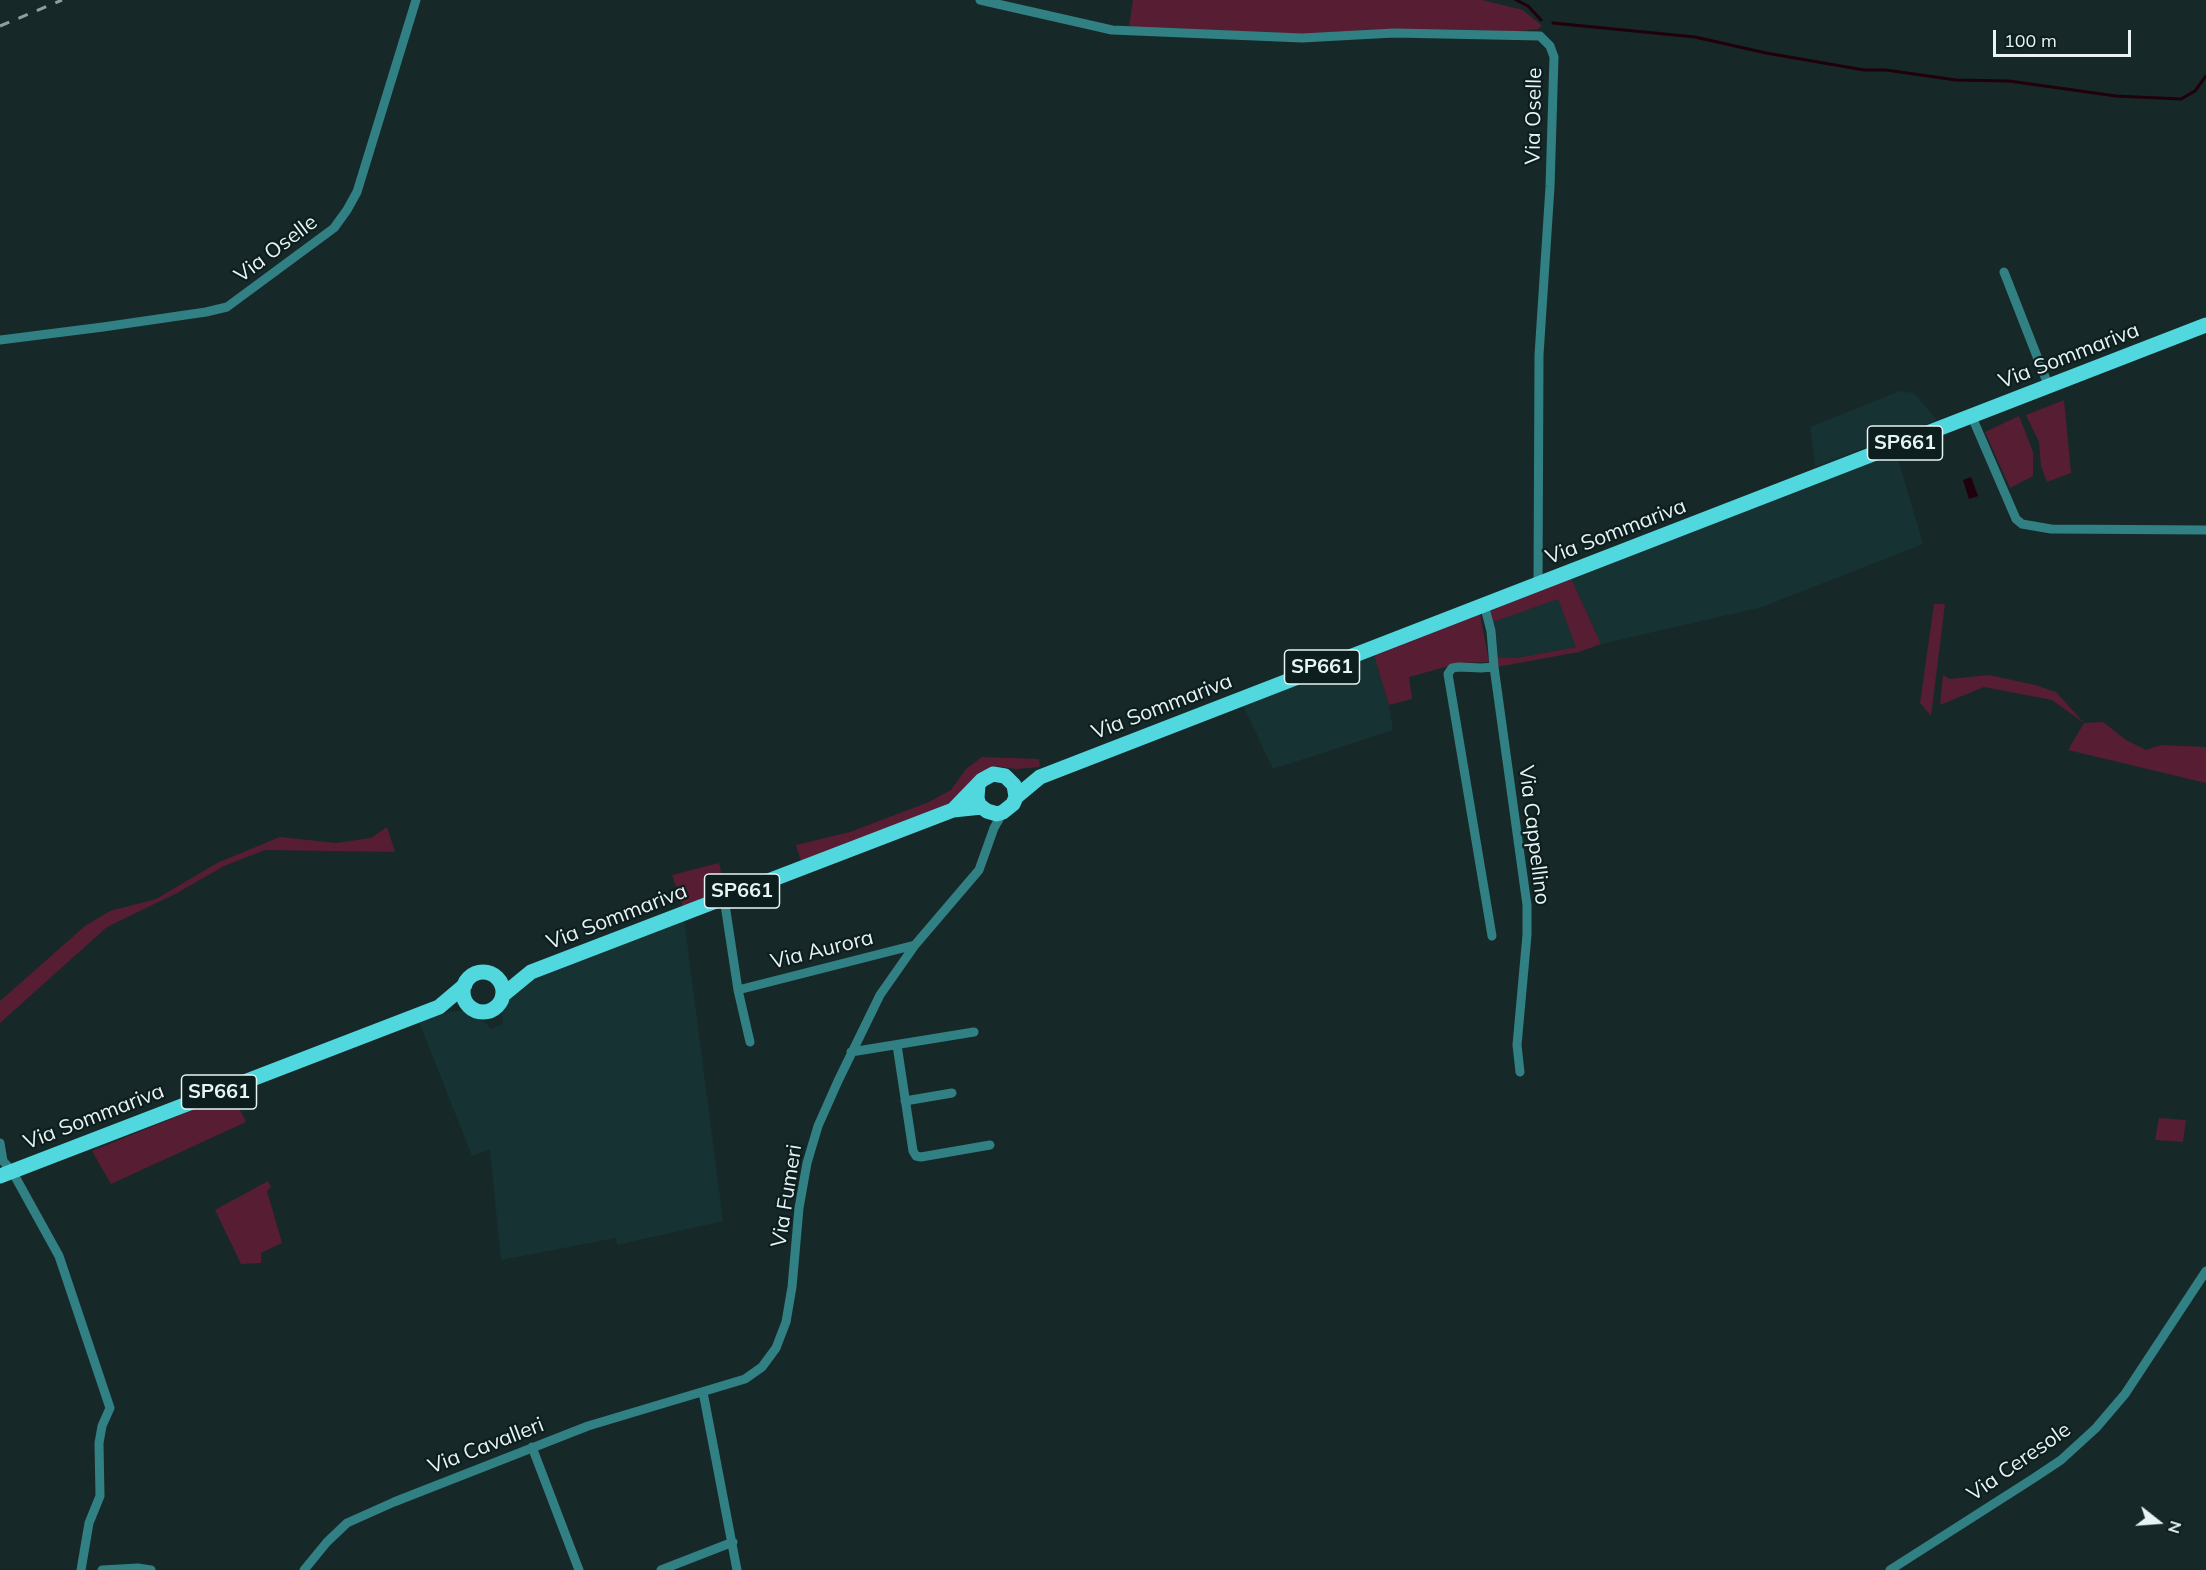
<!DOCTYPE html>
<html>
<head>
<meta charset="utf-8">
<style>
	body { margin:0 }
	#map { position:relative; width:2206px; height:1570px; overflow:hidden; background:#172829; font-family:Mulish,sans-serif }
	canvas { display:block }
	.north { position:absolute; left:2128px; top:1492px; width:60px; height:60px; -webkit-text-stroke:4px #0d1e1f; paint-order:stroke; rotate:107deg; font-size:16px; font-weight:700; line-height:24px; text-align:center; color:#e8f3f4 }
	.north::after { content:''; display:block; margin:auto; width:21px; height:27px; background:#e8f3f4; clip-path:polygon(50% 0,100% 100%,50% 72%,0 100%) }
	.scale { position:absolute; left:1993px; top:30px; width:138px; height:27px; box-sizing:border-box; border:3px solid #e8f3f4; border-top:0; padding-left:8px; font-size:18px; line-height:21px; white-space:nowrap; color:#e8f3f4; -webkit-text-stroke:4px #0d1e1f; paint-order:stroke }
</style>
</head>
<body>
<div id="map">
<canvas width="2206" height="1570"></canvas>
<div class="north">N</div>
<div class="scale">100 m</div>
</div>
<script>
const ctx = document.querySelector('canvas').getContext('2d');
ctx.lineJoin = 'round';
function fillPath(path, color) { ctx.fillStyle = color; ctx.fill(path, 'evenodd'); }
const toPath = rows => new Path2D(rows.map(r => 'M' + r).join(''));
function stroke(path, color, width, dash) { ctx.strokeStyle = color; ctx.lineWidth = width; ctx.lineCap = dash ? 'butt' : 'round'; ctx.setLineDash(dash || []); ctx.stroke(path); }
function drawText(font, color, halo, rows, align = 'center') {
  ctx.font = font + ' Mulish,sans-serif'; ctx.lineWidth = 4.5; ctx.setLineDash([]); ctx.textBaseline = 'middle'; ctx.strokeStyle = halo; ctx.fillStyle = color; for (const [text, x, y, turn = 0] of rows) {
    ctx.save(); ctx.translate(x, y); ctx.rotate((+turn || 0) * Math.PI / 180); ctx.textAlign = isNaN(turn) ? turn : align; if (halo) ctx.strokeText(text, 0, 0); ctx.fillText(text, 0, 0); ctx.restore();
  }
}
const built = toPath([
	[1900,391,1914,393,1937,420,1815,467,1810,427],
	[1896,452,1923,544,1762,607,1601,644,1571,578],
	[1558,598,1576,647,1517,658,1497,657,1493,622],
	[1374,655,1389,705,1393,730,1273,769,1243,706],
	[684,919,723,1221,617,1245,616,1238,501,1260,490,1150,472,1156,419,1022,439,1014,464,1010,486,1023,491,1029,503,1024,502,1009,509,995,521,985,552,970]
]);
const green = toPath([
	[1133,0,1482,0,1523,10,1542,26,1538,29,1510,32,1302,34,1129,27],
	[2064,400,2071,473,2047,482,2041,466,2039,442,2026,415],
	[2019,416,2033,452,2033,476,2010,488,1985,432],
	[1571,578,1601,644,1579,652,1497,667,1497,657,1517,658,1576,647,1558,599,1493,622,1491,610],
	[1934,604,1945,604,1931,716,1920,703],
	[1480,614,1489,662,1460,663,1409,677,1412,699,1389,705,1374,655],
	[1943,675,1950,679,1989,675,2035,685,2056,692,2084,723,2103,722,2126,740,2146,750,2161,745,2206,747,2206,783,2068,750,2084,723,2052,700,1984,687,1940,705],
	[982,757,1039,759,1040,767,1016,769,995,766,977,774,964,792,944,807,801,861,796,845,850,832,929,802,951,790,966,769],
	[387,827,395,852,265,850,224,866,179,892,107,927,0,1023,0,1001,85,926,110,911,156,899,219,862,280,837,336,843,371,838],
	[719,863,725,891,683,907,672,875],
	[232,1094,246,1122,111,1184,92,1151],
	[2159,1118,2186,1120,2183,1142,2155,1140],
	[268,1181,271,1187,267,1191,282,1243,261,1253,261,1263,241,1264,215,1210]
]);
const water = toPath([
	[1971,477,1978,496,1969,499,1963,480]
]);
const stream = toPath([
	[1516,0,1528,6,1541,20],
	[1553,23,1695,37,1766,53,1864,70,1886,70,1956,80,2009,81,2116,96,2181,99,2195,91,2206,76]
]);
const minor = toPath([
	[980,0,1112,30,1302,38,1394,33,1540,36,1550,46,1554,57,1550,187,1539,355,1538,585],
	[2004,272,2049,387],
	[0,340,103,327,206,312,227,307,334,228,347,210,357,192,416,0],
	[1972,417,2016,519,2022,524,2051,529,2206,530],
	[1484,604,1491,631,1494,667,1527,905,1527,935,1517,1045,1520,1072],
	[724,898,738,990,750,1042],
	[1492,936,1448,674,1452,668,1459,667,1481,668,1494,667],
	[738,990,915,945],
	[897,1045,913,1151,916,1156,921,1157,990,1145],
	[851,1052,974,1032],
	[905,1101,952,1093],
	[0,1143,3,1161,12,1171,59,1256,110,1408,102,1426,99,1443,100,1496,89,1523,81,1570],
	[703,1392,737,1570],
	[532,1447,579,1570],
	[102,1570,138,1568,151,1570],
	[304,1570,327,1542,347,1523,394,1502,588,1426,745,1379,762,1367,776,1348,786,1322,792,1287,799,1208,807,1163,818,1126,838,1081,880,995,915,945,979,870,994,828,1003,812],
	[661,1570,733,1542],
	[1890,1570,2034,1478,2061,1460,2096,1428,2125,1394,2206,1271]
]);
const primary = toPath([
	[1016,797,1040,777,2206,325],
	[953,810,982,780,993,774,1005,776,1014,785,1016,797,1013,804,1003,812,997,814,987,811,979,805,977,798,978,785],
	'463 992a20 20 0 1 1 40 0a20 20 0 1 1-40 0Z',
	[503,995,531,972,953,810,982,807],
	[0,1176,439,1007,465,985]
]);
const rail = toPath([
	[0,26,62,0]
]);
const shields = [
	[1905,443,75],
	[1322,667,75],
	[742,891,75],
	[219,1092,75]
];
const shieldNames = [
	["SP661",1905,443],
	["SP661",1322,667],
	["SP661",742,891],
	["SP661",219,1092]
];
const streetNames = [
	["Via Oselle",1534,116,-89],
	["Via Oselle",276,249,-37],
	["Via Sommariva",2069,356,-21],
	["Via Sommariva",1616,532,-21],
	["Via Sommariva",1162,707,-21],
	["Via Cappellino",1534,835,83],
	["Via Sommariva",617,917,-21],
	["Via Aurora",822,950,-14],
	["Via Sommariva",94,1117,-21],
	["Via Fumeri",787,1196,-81],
	["Via Cavalleri",486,1446,-21],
	["Via Ceresole",2019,1462,-35]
];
fillPath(built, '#163233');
fillPath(green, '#571d33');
fillPath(water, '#1f000b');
stroke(stream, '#1f000b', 3);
stroke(minor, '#318084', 9);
stroke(primary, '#51d8de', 15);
stroke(rail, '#919e9f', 3, [10, 10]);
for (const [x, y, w] of shields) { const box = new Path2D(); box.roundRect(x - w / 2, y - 17, w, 34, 4.5); ctx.fillStyle = '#0d1e1f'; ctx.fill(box); stroke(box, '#e8f3f4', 1.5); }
drawText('bold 20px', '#e8f3f4', null, shieldNames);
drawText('21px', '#e8f3f4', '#0d1e1f', streetNames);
</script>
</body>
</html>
